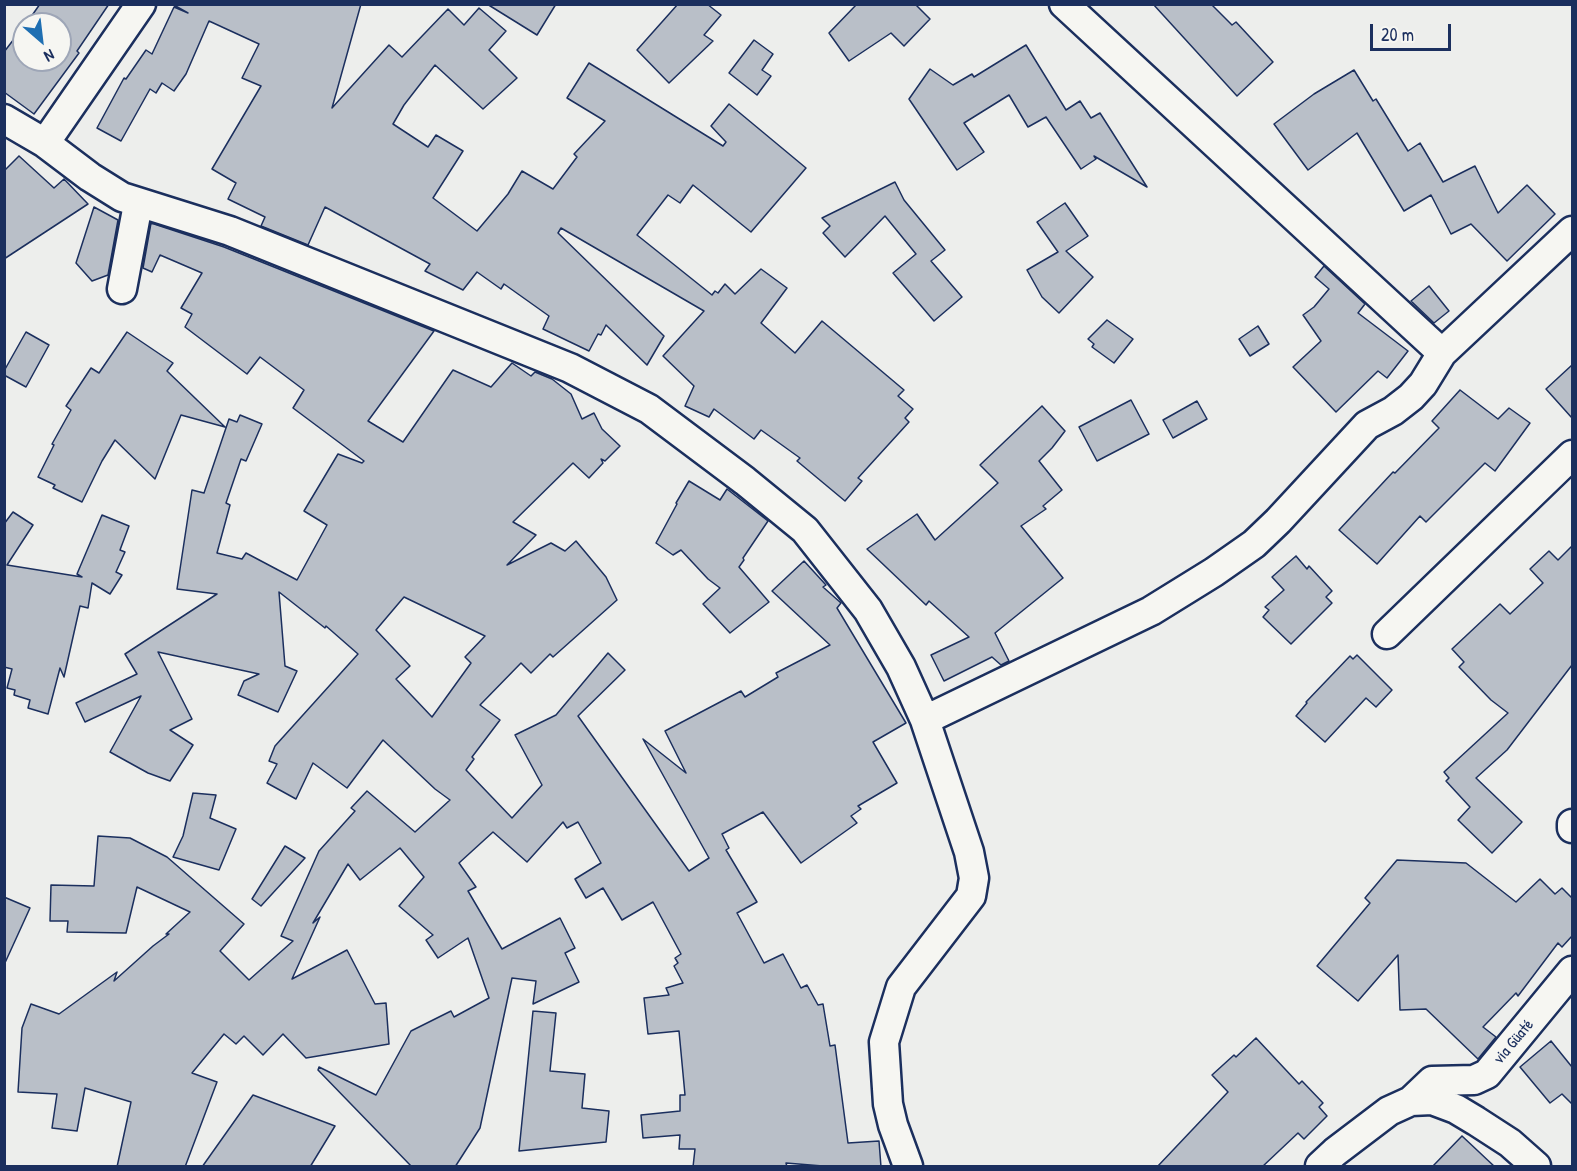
<!DOCTYPE html>
<html>
<head>
<meta charset="utf-8">
<style>
	body { margin:0 }
	#map { position:relative; width:1577px; height:1171px; overflow:hidden; background:#edeeec; font-family:"Patrick Hand",sans-serif }
	canvas { display:block }
	.frame { position:absolute; inset:0; border:6px solid #1b2f5e; pointer-events:none }
	.north { position:absolute; left:12px; top:12px; width:60px; height:60px; box-sizing:border-box; background:#f6f6f2; border:2px solid #9ea6b7; border-radius:50%; rotate:152deg; font-size:16px; font-weight:700; line-height:24px; text-align:center; color:#1b2f5e }
	.north::after { content:''; display:block; margin:auto; width:21px; height:27px; background:#1f6fb2; clip-path:polygon(50% 0,100% 100%,50% 72%,0 100%) }
	.scale { position:absolute; left:1370px; top:24px; width:81px; height:27px; box-sizing:border-box; border:3px solid #1b2f5e; border-top:0; padding-left:8px; font-size:18px; line-height:21px; white-space:nowrap; color:#1b2f5e; -webkit-text-stroke:4px #f6f6f2; paint-order:stroke }
</style>
</head>
<body>
<div id="map">
<canvas width="1577" height="1171"></canvas>
<div class="frame"></div>
<div class="north">N</div>
<div class="scale">20 m</div>
</div>
<script>
const ctx = document.querySelector('canvas').getContext('2d');
ctx.lineJoin = 'round';
function fillPath(path, color) { ctx.fillStyle = color; ctx.fill(path, 'evenodd'); }
const toPath = rows => new Path2D(rows.map(r => 'M' + r).join(''));
function stroke(path, color, width, dash) { ctx.strokeStyle = color; ctx.lineWidth = width; ctx.lineCap = dash ? 'butt' : 'round'; ctx.setLineDash(dash || []); ctx.stroke(path); }
function drawText(font, color, halo, rows, align = 'center') {
  ctx.font = font + ' "Patrick Hand",sans-serif'; ctx.lineWidth = 5; ctx.setLineDash([]); ctx.textBaseline = 'middle'; ctx.strokeStyle = halo; ctx.fillStyle = color; for (const [text, x, y, turn = 0] of rows) {
    ctx.save(); ctx.translate(x, y); ctx.rotate((+turn || 0) * Math.PI / 180); ctx.textAlign = isNaN(turn) ? turn : align; if (halo) ctx.strokeText(text, 0, 0); ctx.fillText(text, 0, 0); ctx.restore();
  }
}
const building = toPath([
	[40,4,109,4,77,51,79,53,34,114,4,92,4,52,24,26,24,60,60,60,60,24,26,24,40,4],
	[172,4,361,4,332,108,389,45,402,57,448,9,464,25,479,8,506,31,489,50,517,78,483,109,435,65,404,105,393,124,428,147,436,135,463,151,433,198,477,231,508,194,522,171,553,189,577,157,574,154,605,121,567,98,589,63,723,146,726,142,711,126,729,104,806,168,751,232,693,185,680,203,668,195,637,235,712,295,715,291,718,293,725,284,735,294,761,269,787,288,761,323,795,353,822,321,904,390,898,396,913,409,905,418,909,422,858,478,862,481,845,501,797,461,800,458,761,430,754,439,714,409,709,417,685,406,694,386,663,356,704,311,561,228,558,233,664,336,647,365,606,325,601,335,598,334,589,351,543,329,549,316,504,284,501,289,477,272,463,290,425,271,430,264,325,207,308,245,261,226,265,217,228,199,236,183,212,169,261,86,242,78,259,44,209,21,186,74,174,91,162,83,156,93,150,89,121,141,97,128,124,78,126,79,146,50,152,54,174,7,188,13,172,4],
	[487,4,556,4,537,35,487,4],
	[678,4,707,4,721,15,704,35,713,41,669,83,637,50,678,4],
	[857,4,915,4,930,19,904,46,891,33,849,61,829,33,857,4],
	[1153,4,1211,4,1232,25,1236,22,1273,62,1237,96,1153,4],
	[754,40,773,54,762,70,771,76,757,95,729,73,754,40],
	[1026,45,1066,110,1080,101,1091,118,1100,113,1147,187,1094,156,1096,159,1081,169,1046,117,1028,127,1009,95,964,123,984,152,957,170,909,99,930,69,953,85,972,74,974,77,1026,45],
	[1354,70,1373,101,1376,99,1408,151,1420,143,1443,182,1475,166,1498,213,1527,185,1555,214,1507,261,1471,224,1451,234,1431,195,1404,211,1357,133,1308,170,1274,124,1314,94,1354,70],
	[19,156,54,188,64,179,88,204,4,259,4,171,19,156],
	[895,182,904,200,945,250,931,261,962,297,934,321,893,273,916,254,885,216,845,257,823,233,830,226,822,218,895,182],
	[1065,203,1088,236,1066,251,1093,277,1059,313,1042,297,1027,270,1058,252,1037,222,1065,203],
	[94,207,118,220,108,275,92,281,76,263,94,207],
	[151,223,224,247,434,331,368,421,403,442,453,370,491,387,512,363,531,376,535,372,552,379,571,394,582,419,594,413,602,429,620,446,605,461,601,459,603,463,589,478,573,463,513,522,536,535,507,565,551,543,565,551,576,541,606,577,617,600,553,657,550,654,531,673,521,663,480,705,500,720,472,757,474,759,466,770,512,818,542,785,515,735,556,715,608,653,625,670,578,716,689,871,709,858,643,739,686,773,665,731,741,691,745,697,778,677,776,673,830,645,772,591,804,561,826,585,823,587,841,603,837,608,906,723,873,742,897,783,858,806,861,809,851,816,857,823,801,863,763,812,722,834,729,848,726,850,757,902,737,913,764,963,783,954,801,988,807,985,818,1005,823,1004,830,1046,835,1045,848,1143,879,1141,881,1167,835,1167,786,1163,787,1167,693,1167,695,1149,679,1149,680,1135,643,1138,641,1115,680,1111,680,1095,685,1095,679,1031,648,1034,644,998,669,995,666,988,683,983,674,966,678,963,675,958,681,954,653,902,622,920,603,888,586,898,575,879,601,863,578,822,567,828,563,822,527,862,493,832,459,863,476,887,468,891,502,949,560,918,575,948,565,953,579,982,533,1004,536,981,512,978,480,1128,455,1167,412,1167,318,1070,319,1067,376,1095,411,1031,451,1011,454,1017,489,998,468,938,438,958,426,940,433,935,399,906,424,877,400,848,360,880,348,864,313,923,320,917,292,979,347,950,375,1004,386,1003,389,1044,306,1058,283,1034,263,1055,244,1036,236,1044,224,1034,192,1073,217,1082,185,1167,117,1167,131,1102,85,1088,77,1131,52,1128,57,1094,18,1092,22,1028,31,1004,59,1014,117,972,114,981,153,946,169,934,166,934,190,912,137,887,126,933,67,932,68,921,50,921,51,885,94,886,98,836,130,838,167,857,244,924,220,951,249,980,293,941,281,936,319,851,355,811,351,808,367,791,415,832,450,800,435,789,383,740,347,788,313,763,296,799,267,783,277,764,269,761,275,746,358,654,326,626,325,628,279,592,285,666,297,671,278,712,238,695,244,681,259,674,158,652,192,719,170,730,193,745,170,781,148,773,110,752,141,696,85,722,76,703,137,674,125,654,217,594,177,589,192,490,204,493,229,419,237,422,240,415,262,424,246,461,241,459,226,503,230,505,217,553,242,559,246,553,297,580,327,525,304,511,338,454,362,463,364,461,293,408,304,390,260,357,247,374,185,327,192,314,181,308,202,273,160,255,152,272,143,268,151,223],
	[404,597,485,636,465,657,471,663,432,717,396,679,410,666,376,630,404,597],
	[1324,266,1365,304,1358,313,1408,351,1387,378,1378,371,1336,412,1293,367,1321,341,1303,315,1314,307,1329,289,1315,277,1324,266],
	[1429,286,1449,311,1434,323,1411,301,1429,286],
	[1107,320,1133,339,1114,363,1092,347,1094,344,1088,339,1107,320],
	[1258,326,1269,344,1250,356,1239,339,1258,326],
	[26,332,49,345,26,387,4,375,4,371,26,332],
	[127,332,173,363,167,371,225,427,181,415,155,479,115,440,102,461,82,502,53,488,55,485,38,477,54,445,52,444,71,410,66,406,91,368,99,373,127,332],
	[1572,365,1572,418,1546,389,1572,365],
	[1460,390,1498,419,1509,408,1530,423,1495,471,1485,463,1426,522,1420,516,1377,564,1339,530,1393,472,1395,473,1439,428,1432,421,1460,390],
	[1131,400,1149,434,1097,461,1079,427,1131,400],
	[1197,401,1207,419,1173,438,1163,420,1197,401],
	[1042,406,1065,431,1052,448,1039,461,1062,490,1043,506,1046,509,1021,526,1063,578,995,633,1009,661,1001,665,992,657,944,681,931,655,969,637,929,601,926,605,867,549,917,514,935,540,998,483,980,465,1042,406],
	[689,481,720,500,727,489,768,521,743,558,744,560,739,567,769,602,730,633,703,604,720,588,708,579,681,550,673,555,656,543,677,504,676,503,689,481],
	[13,512,33,525,7,565,82,577,77,574,102,515,129,526,120,550,125,552,116,572,122,575,110,594,92,583,88,608,80,606,64,677,60,668,48,714,28,708,30,700,14,695,15,690,7,688,12,669,4,667,4,524,13,512],
	[1572,546,1572,665,1507,750,1476,778,1522,822,1492,853,1458,820,1470,807,1446,781,1449,778,1444,772,1508,713,1491,700,1459,667,1464,662,1452,649,1500,604,1510,614,1543,583,1530,569,1549,551,1558,560,1572,546],
	[1296,556,1307,569,1309,566,1332,591,1326,597,1332,603,1291,644,1263,617,1269,610,1265,607,1284,590,1272,577,1296,556],
	[1357,655,1392,690,1376,707,1366,698,1325,742,1296,716,1307,703,1306,702,1350,656,1353,659,1357,655],
	[193,793,216,795,210,818,236,829,219,870,173,857,183,836,193,793],
	[285,846,305,858,261,906,252,899,285,846],
	[1397,860,1466,863,1516,902,1540,879,1555,894,1562,888,1572,898,1572,936,1562,947,1558,943,1518,996,1516,993,1483,1027,1496,1037,1478,1059,1426,1009,1400,1010,1398,955,1358,1001,1317,966,1370,903,1365,898,1397,860],
	[4,897,30,908,4,965,4,897],
	[533,1011,556,1013,550,1071,585,1074,582,1108,609,1111,606,1142,519,1151,533,1011],
	[1256,1038,1299,1084,1302,1081,1323,1103,1319,1107,1327,1116,1304,1139,1298,1133,1262,1167,1157,1167,1228,1092,1212,1075,1234,1055,1236,1057,1256,1038],
	[1551,1041,1572,1067,1572,1104,1562,1094,1550,1103,1520,1067,1551,1041],
	[253,1095,335,1126,310,1167,202,1167,253,1095],
	[1462,1136,1495,1167,1432,1167,1462,1136]
]);
const street = toPath([
	[1064,4,1442,353],
	[4,119,45,143,90,177,122,197,230,231,570,368,649,409,745,481,805,530,868,610,901,667,925,720,969,852,974,878,971,896,901,987,884,1042,888,1104,893,1125,908,1166],
	[45,143,141,4],
	[122,289,138,204],
	[1387,634,1572,455],
	[925,720,1151,611,1214,572,1254,544,1278,521,1367,425,1393,411,1411,397,1423,384,1442,353,1572,231],
	[1572,824,1572,828],
	[1411,1101,1432,1081,1474,1080,1487,1074,1572,971],
	[1320,1166,1335,1152,1389,1111,1411,1101,1432,1100,1456,1109,1476,1121,1510,1143,1536,1166]
]);
const streetNames = [
	["via Güaté",1514,1042,-50]
];
fillPath(building, '#b9bfc8');
stroke(building, '#1b2f5e', 1.5);
stroke(street, '#1b2f5e', 33);
stroke(street, '#f6f6f2', 28);
drawText('16px', '#1b2f5e', '#f6f6f2', streetNames);
</script>
</body>
</html>
